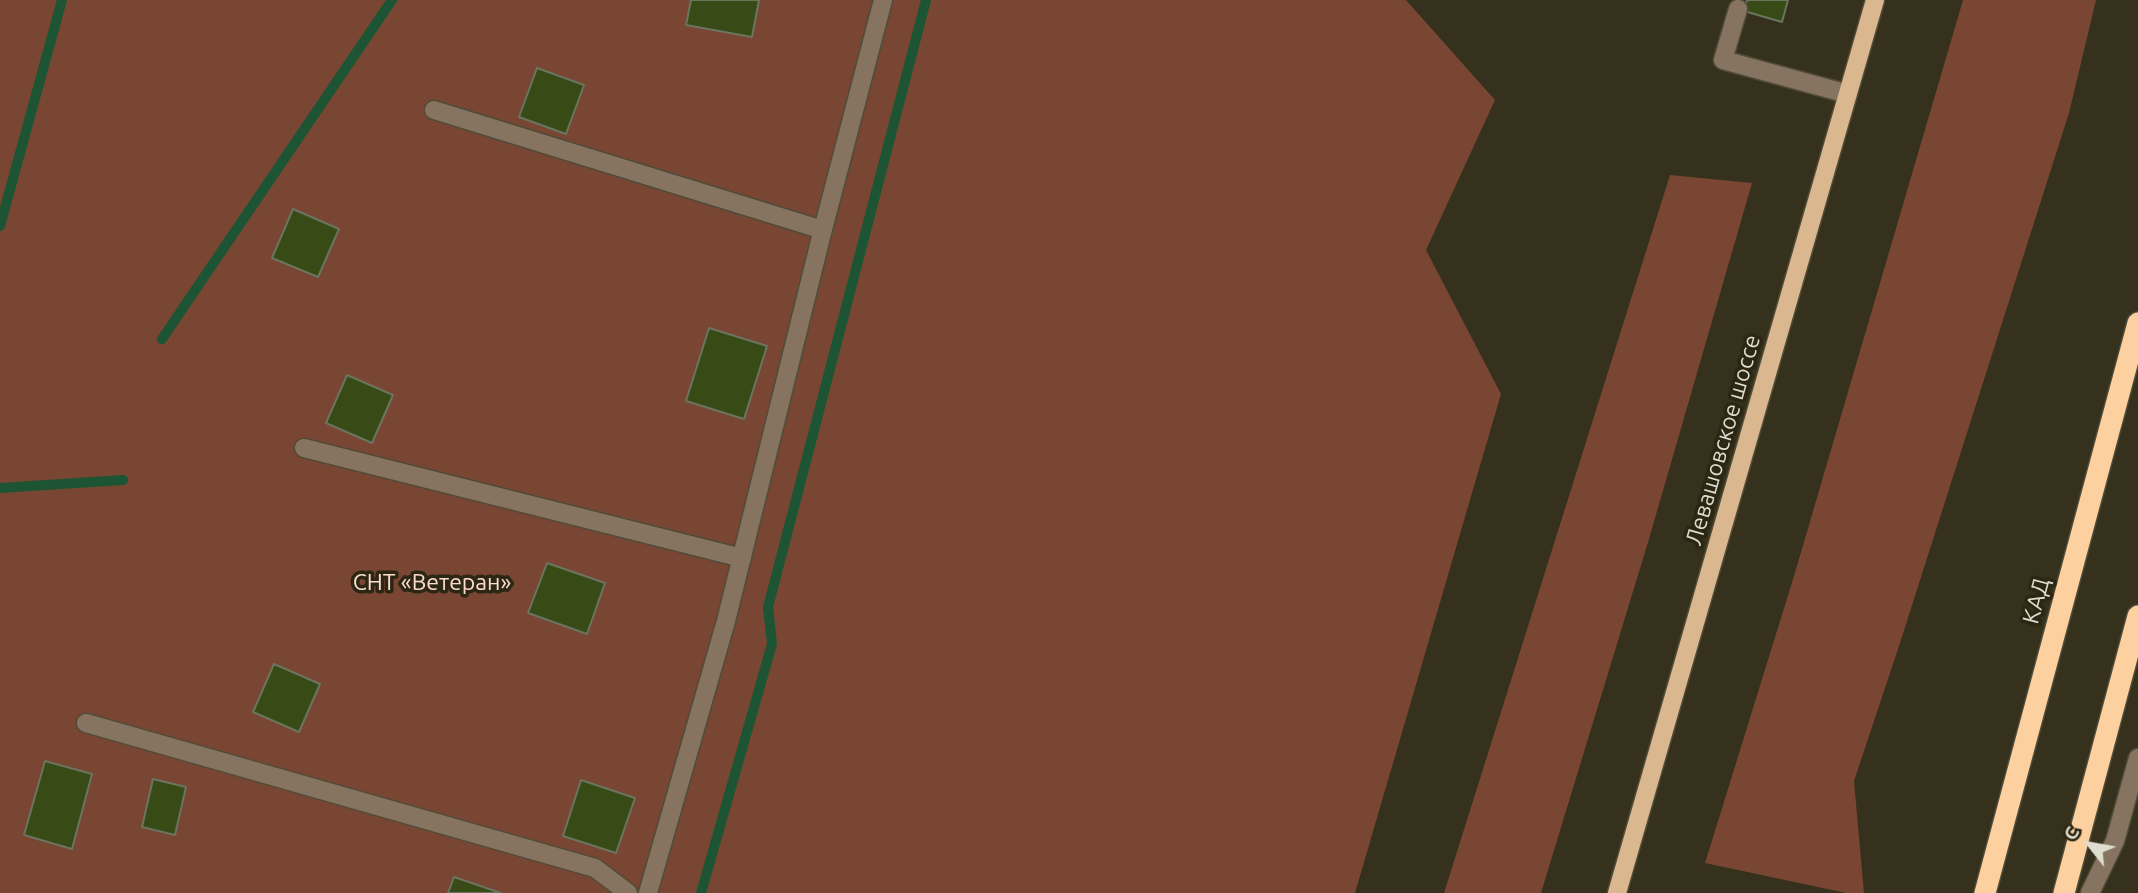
<!DOCTYPE html>
<html>
<head>
<meta charset="utf-8">
<style>
	body { margin:0 }
	#map { position:relative; width:2138px; height:893px; overflow:hidden; background:#35311c; font-family:Ubuntu,sans-serif }
	canvas { display:block }
	.north { position:absolute; left:2054px; top:809px; width:70px; height:70px; -webkit-text-stroke:5px #2b2713; paint-order:stroke; rotate:301deg; font-size:19px; font-weight:700; line-height:28px; text-align:center; color:#dfdcd0 }
	.north::after { content:''; display:block; margin:auto; width:24px; height:32px; background:#dfdcd0; clip-path:polygon(50% 0,100% 100%,50% 72%,0 100%) }
</style>
</head>
<body>
<div id="map">
<canvas width="2138" height="893"></canvas>
<div class="north">С</div>
</div>
<script>
const ctx = document.querySelector('canvas').getContext('2d');
ctx.lineJoin = 'round';
function fillPath(path, color) { ctx.fillStyle = color; ctx.fill(path, 'evenodd'); }
const toPath = rows => new Path2D(rows.map(r => 'M' + r).join(''));
function stroke(path, color, width, dash) { ctx.strokeStyle = color; ctx.lineWidth = width; ctx.lineCap = dash ? 'butt' : 'round'; ctx.setLineDash(dash || []); ctx.stroke(path); }
function drawText(font, color, halo, rows, align = 'center') {
  ctx.font = font + ' Ubuntu,sans-serif'; ctx.lineWidth = 7; ctx.setLineDash([]); ctx.textBaseline = 'middle'; ctx.strokeStyle = halo; ctx.fillStyle = color; for (const [text, x, y, turn = 0] of rows) {
    ctx.save(); ctx.translate(x, y); ctx.rotate((+turn || 0) * Math.PI / 180); ctx.textAlign = isNaN(turn) ? turn : align; if (halo) ctx.strokeText(text, 0, 0); ctx.fillText(text, 0, 0); ctx.restore();
  }
}
const green = toPath([
	[0,0,1406,0,1495,100,1426,250,1501,394,1355,893,0,893],
	[1963,0,2096,0,2069,113,1900,643,1854,781,1864,893,1846,893,1705,863,1794,576],
	[1670,175,1752,183,1649,539,1541,893,1444,893]
]);
const stream = toPath([
	[0,226,62,0],
	[162,339,392,0],
	[0,488,123,480],
	[701,893,772,644,768,607,926,0]
]);
const building = toPath([
	[691,0,759,0,752,37,686,25,691,0],
	[1747,0,1788,0,1782,22,1744,11,1747,0],
	[537,68,584,85,566,134,519,117,537,68],
	[293,209,339,229,318,277,272,258,293,209],
	[709,328,767,346,744,419,686,401,709,328],
	[347,375,393,395,372,443,326,423,347,375],
	[547,563,605,583,587,634,528,613,547,563],
	[274,664,320,684,299,732,253,712,274,664],
	[45,761,92,774,72,849,24,835,45,761],
	[153,779,186,787,175,835,142,827,153,779],
	[581,780,635,798,616,853,563,836,581,780],
	[454,877,501,893,448,893,454,877]
]);
const minor = toPath([
	[1738,9,1723,60,1848,94],
	[434,110,823,230],
	[304,448,742,558],
	[86,723,595,868,628,893],
	[648,893,726,621,821,237,883,0],
	[2090,893,2115,841,2138,758]
]);
const major = toPath([
	[1617,893,1875,0]
]);
const highway = toPath([
	[1985,893,2138,323],
	[2064,893,2138,616]
]);
const streetNames = [
	["Левашовское шоссе",1723,440,-74],
	["КАД",2036,601,-75]
];
const parkNames = [
	["СНТ «Ветеран»",432,582]
];
fillPath(green, '#784632');
stroke(stream, '#1d5534', 10);
fillPath(building, '#384b16');
stroke(building, '#6b745f', 2);
stroke(minor, '#504c39', 21);
stroke(major, '#504c39', 21);
stroke(highway, '#504c39', 24);
stroke(minor, '#867461', 18);
stroke(major, '#dab78e', 18);
stroke(highway, '#fcd19f', 21);
drawText('23px', '#dfdcd0', '#2b2713', streetNames);
drawText('23px', '#fedacc', '#2b2713', parkNames);
</script>
</body>
</html>
